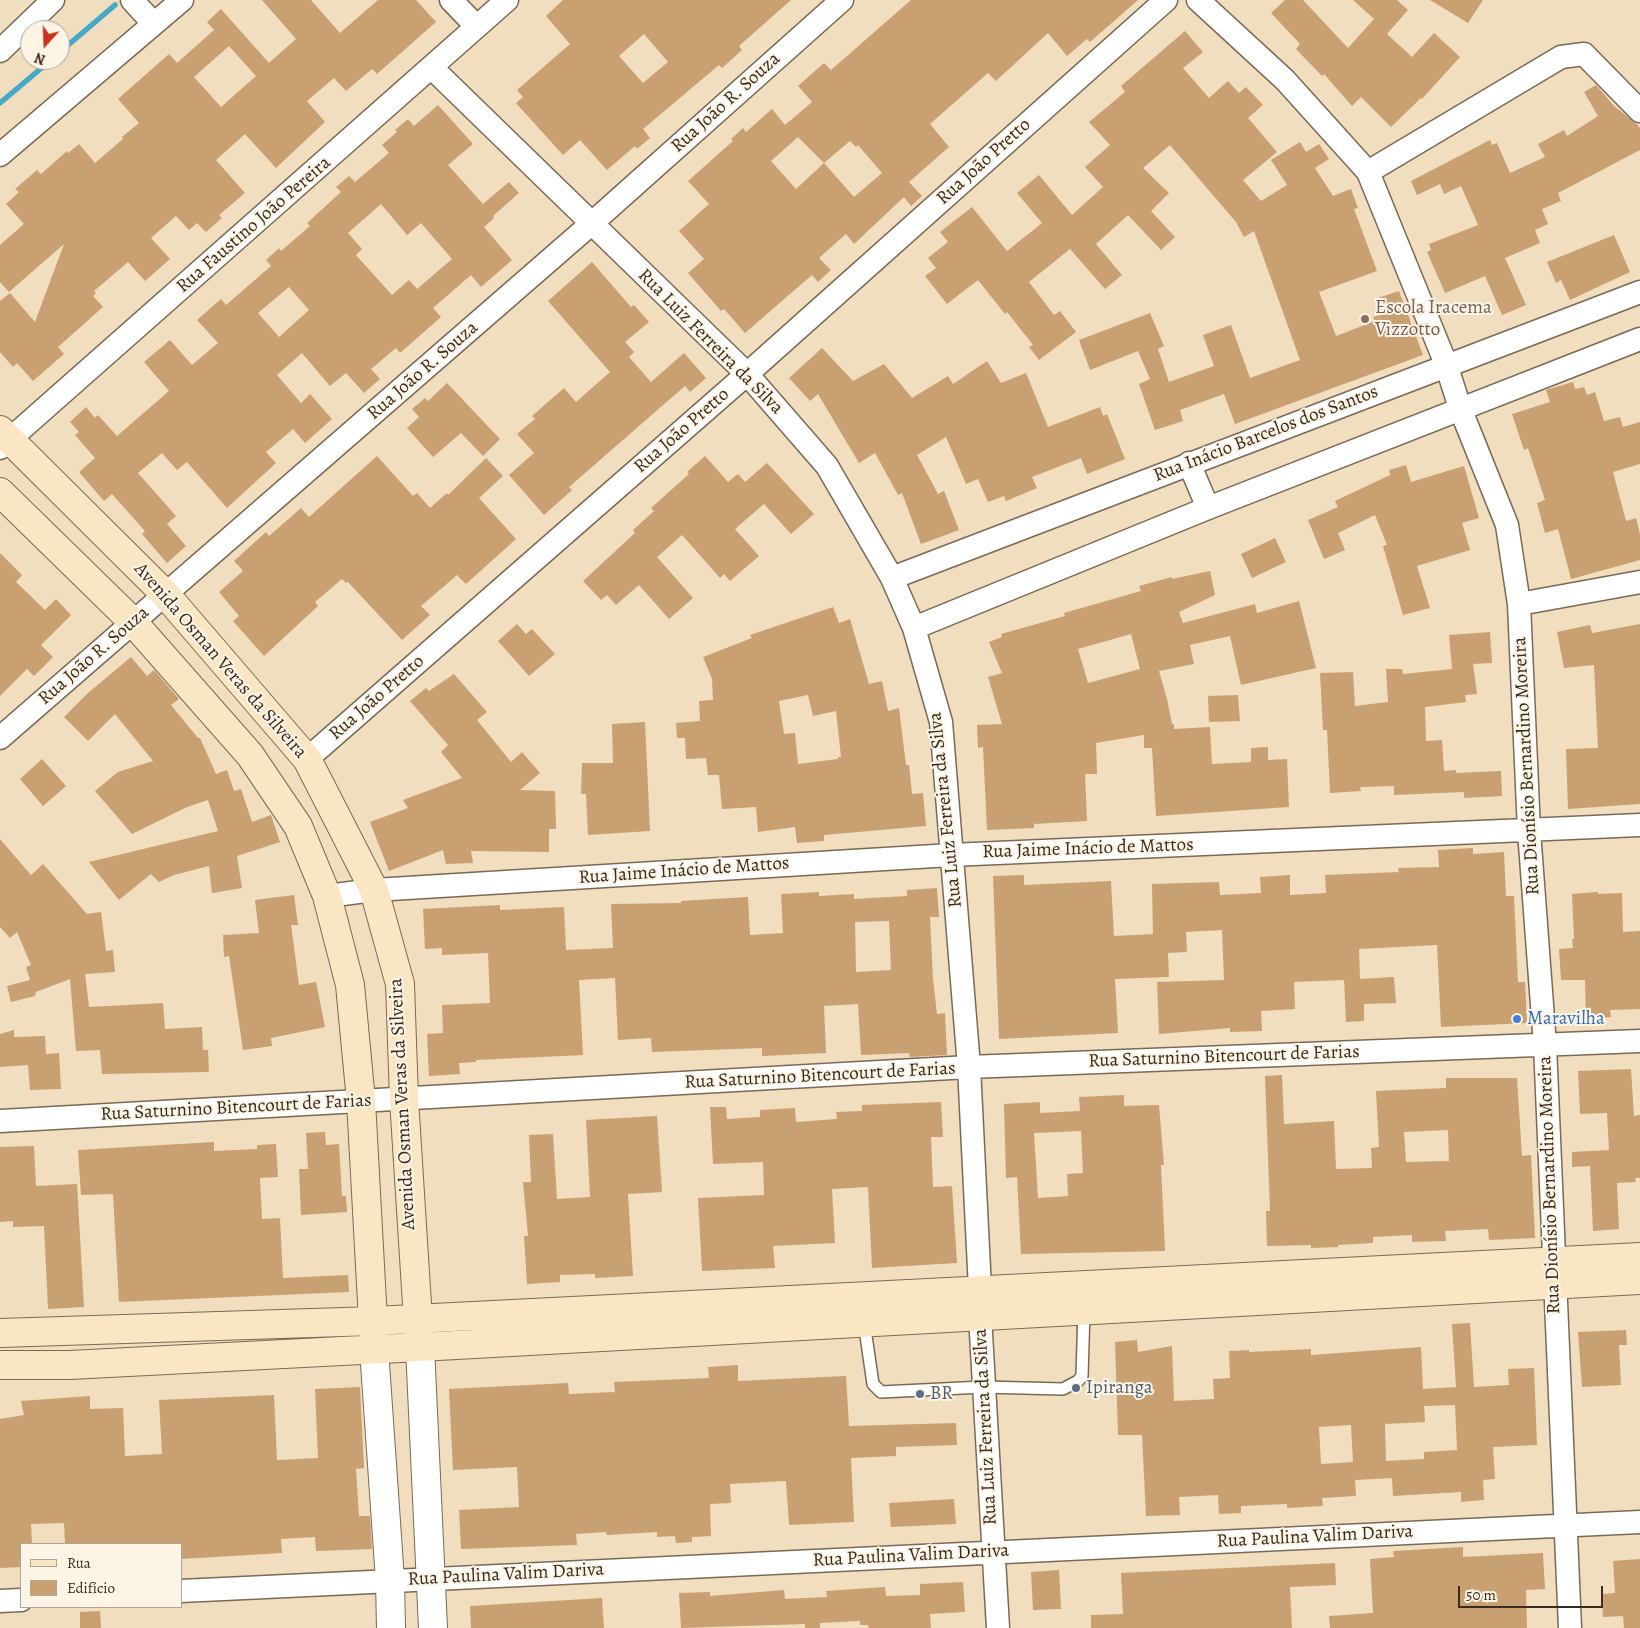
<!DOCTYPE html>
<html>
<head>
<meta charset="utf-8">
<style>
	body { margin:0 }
	#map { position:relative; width:1640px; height:1628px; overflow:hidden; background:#f1debe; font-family:Alegreya,serif }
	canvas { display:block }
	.legend { position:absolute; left:20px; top:1543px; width:162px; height:65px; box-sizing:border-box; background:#fcf5e5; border:1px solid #afa495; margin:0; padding:6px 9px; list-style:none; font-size:15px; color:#3b2a1e }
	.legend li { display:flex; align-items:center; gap:10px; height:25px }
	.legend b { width:25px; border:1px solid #afa495 }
	.north { position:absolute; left:20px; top:20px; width:50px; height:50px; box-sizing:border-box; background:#fcf5e5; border:1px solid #afa495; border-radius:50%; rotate:200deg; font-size:14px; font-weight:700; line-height:20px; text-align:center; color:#3b2a1e }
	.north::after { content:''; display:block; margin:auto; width:18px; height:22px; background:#c8321e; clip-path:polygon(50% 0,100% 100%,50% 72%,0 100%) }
	.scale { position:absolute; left:1458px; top:1586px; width:145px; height:22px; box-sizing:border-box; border:2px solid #3b2a1e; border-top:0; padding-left:6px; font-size:15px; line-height:18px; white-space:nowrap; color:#3b2a1e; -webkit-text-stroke:4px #fcf5e5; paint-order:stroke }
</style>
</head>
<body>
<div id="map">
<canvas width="1640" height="1628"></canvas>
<ul class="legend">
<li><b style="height:6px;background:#fbe6c3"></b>Rua</li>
<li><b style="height:14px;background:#c8a072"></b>Edifício</li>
</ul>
<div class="north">N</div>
<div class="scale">50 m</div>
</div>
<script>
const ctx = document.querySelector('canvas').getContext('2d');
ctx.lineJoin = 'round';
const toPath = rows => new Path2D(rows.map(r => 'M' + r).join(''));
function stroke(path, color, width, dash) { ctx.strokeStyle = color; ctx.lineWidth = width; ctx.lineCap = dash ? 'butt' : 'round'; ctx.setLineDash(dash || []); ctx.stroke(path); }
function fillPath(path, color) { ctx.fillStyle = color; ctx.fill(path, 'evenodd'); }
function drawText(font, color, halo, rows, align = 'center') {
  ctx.font = font + ' Alegreya,serif'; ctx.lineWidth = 4; ctx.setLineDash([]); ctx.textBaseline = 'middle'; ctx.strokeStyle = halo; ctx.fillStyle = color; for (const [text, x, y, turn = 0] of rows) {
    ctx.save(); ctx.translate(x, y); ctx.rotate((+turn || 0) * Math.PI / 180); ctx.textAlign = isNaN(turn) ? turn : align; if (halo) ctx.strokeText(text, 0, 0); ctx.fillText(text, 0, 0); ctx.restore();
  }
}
const stream = toPath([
	[60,52,115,5],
	[0,103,51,60]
]);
const building = toPath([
	[262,0,311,0,340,33,378,0,416,0,436,22,377,74,372,69,346,91,334,78,307,101,325,122,276,168,245,134,216,160,245,193,219,215,222,218,206,232,197,223,189,230,176,216,151,238,170,259,145,281,128,262,94,291,96,293,93,296,103,307,58,347,64,354,33,381,17,363,13,367,0,352,0,301,10,293,35,322,64,244,9,292,0,282,0,245,24,224,6,204,19,192,15,189,37,170,41,174,67,151,68,153,79,144,95,163,123,139,122,137,139,123,118,99,169,54,177,63,214,30,207,22,221,9,269,63,296,39],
	[229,46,256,76,221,107,194,77],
	[563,0,791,0,739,46,742,50,722,68,719,65,643,129,650,138,637,149,635,146,607,170,580,140,563,155,516,103,523,97,517,90,570,44,546,16],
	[644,34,668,62,643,83,619,56],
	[911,0,1138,0,1090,42,1087,39,1067,56,1048,33,996,81,988,73,930,124,949,147,909,182,922,196,911,206,904,197,854,244,846,234,819,258,831,270,818,282,812,275,745,333,724,309,721,311,688,273,704,259,679,231,709,204,688,181,733,141,731,139,743,128,746,132,772,109,785,125,812,102,798,86,824,63,831,70],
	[798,137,824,163,796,189,771,161],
	[850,141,856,147,858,145,882,173,854,197,824,163],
	[1285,0,1303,0,1348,48,1374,19,1353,0,1397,0,1408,10,1387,34,1412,57,1434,33,1460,57,1422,99,1421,98,1391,127,1361,97,1352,106,1324,74,1322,76,1296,49,1300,44,1271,13],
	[1430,0,1483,0,1468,23],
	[1185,31,1203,52,1183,68,1209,98,1228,81,1239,93,1246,87,1263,105,1248,118,1277,152,1243,180,1261,201,1287,185,1271,160,1300,142,1306,152,1319,144,1329,159,1315,168,1333,196,1351,189,1358,208,1354,209,1377,271,1319,292,1336,336,1375,321,1373,317,1381,315,1375,299,1399,291,1423,355,1235,424,1224,394,1180,410,1183,421,1155,430,1139,384,1150,379,1138,351,1090,370,1079,340,1150,313,1164,346,1158,349,1169,382,1214,366,1203,335,1231,325,1250,378,1300,360,1254,231,1244,237,1236,222,1170,145,1143,168,1169,193,1151,211,1175,237,1161,250,1128,215,1096,244,1122,275,1105,289,1070,249,1029,282,1054,315,1060,311,1076,332,1039,360,1029,347,1033,345,1007,312,1005,314,978,280,947,304,925,276,936,268,928,258,948,242,940,232,972,207,1007,251,1042,223,1017,193,1039,175,1072,215,1103,187,1085,167,1110,145,1089,122,1125,92,1121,86],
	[1596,85,1614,106,1637,124,1640,128,1640,150,1558,193,1561,201,1542,209,1548,224,1535,230,1540,243,1505,258,1526,305,1502,315,1485,276,1445,293,1427,252,1431,250,1429,244,1478,225,1461,186,1444,194,1440,184,1417,195,1411,181,1490,140,1492,145,1497,143,1510,173,1545,157,1538,144,1564,130,1567,136,1598,116,1584,92],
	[438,105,473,144,448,165,483,204,509,182,519,193,493,216,494,218,484,227,512,260,481,287,471,275,433,308,441,317,400,353,396,348,371,369,380,379,364,393,346,373,330,386,302,353,277,375,301,403,310,394,332,419,305,443,293,429,266,452,276,463,227,508,187,462,177,470,162,453,138,473,176,516,167,524,186,546,167,563,142,534,145,531,112,494,104,501,79,472,95,458,75,435,79,432,70,422,86,407,95,418,98,415,117,436,169,391,144,362,170,340,192,365,218,343,197,320,221,299,226,305,271,266,266,260,279,248,281,251,310,226,307,223,341,192,336,187,349,176,355,182,389,153,382,145,397,132,395,130,408,119,414,126],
	[381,204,407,235,421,223,452,259,417,289,409,280,392,295,356,255,362,249,348,233],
	[289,287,309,310,279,337,258,313],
	[1614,235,1630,272,1570,300,1561,280,1556,283,1547,262],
	[592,262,631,307,634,305,649,322,625,342,634,352,629,357,651,382,684,353,706,378,690,392,685,386,569,487,572,490,544,515,509,475,534,453,517,434,535,419,532,416,564,388,576,402,610,372,548,301],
	[822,348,853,381,884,364,912,398,948,376,953,384,987,361,1001,383,1026,373,1048,427,1100,407,1103,416,1107,414,1125,459,1087,474,1081,458,1032,477,1037,488,1006,501,1004,496,988,502,978,479,966,484,946,437,917,455,938,494,944,491,959,530,921,544,902,493,898,495,875,453,859,463,818,394,810,401,789,378],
	[1573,382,1575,389,1584,387,1587,395,1595,392,1604,421,1620,417,1623,427,1640,422,1640,464,1613,472,1626,521,1636,518,1640,534,1640,560,1571,579,1558,529,1545,533,1537,503,1545,500,1528,448,1524,450,1512,414,1550,402,1546,390],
	[447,383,500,439,483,456,461,433,433,457,407,428,419,417,412,409,425,398,428,401],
	[377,456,413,496,417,493,430,508,447,493,448,495,486,458,503,476,479,498,516,539,466,584,457,575,421,606,430,615,402,640,348,582,346,583,342,579,315,602,318,606,264,656,233,621,239,616,219,592,243,571,234,561,266,532,269,536,301,508,309,517],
	[705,456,728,482,738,474,745,482,767,463,814,514,791,534,764,504,735,529,759,556,730,581,724,574,720,578,682,535,657,557,693,598,669,619,639,585,616,605,607,595,601,600,583,581,635,533,633,530,654,511,651,508,689,474,687,472],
	[1406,465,1411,482,1464,466,1479,518,1462,523,1470,550,1417,566,1430,608,1403,615,1383,546,1387,545,1375,515,1338,533,1345,550,1324,559,1308,520,1338,507,1335,501,1390,475,1389,470],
	[1275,538,1286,562,1252,578,1241,554],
	[0,553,22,575,16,582,45,610,56,599,71,615,41,645,53,657,34,676,27,669,0,696],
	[1210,571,1215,595,1179,612,1183,623,1255,604,1257,613,1299,601,1316,668,1241,685,1230,636,1190,645,1194,664,1159,671,1167,699,1172,724,1174,724,1174,729,1210,727,1212,764,1251,762,1251,748,1268,747,1268,760,1287,759,1289,807,1156,816,1152,748,1144,748,1144,735,1096,743,1097,774,1085,774,1087,821,1034,824,1034,828,987,830,983,747,978,748,977,725,1002,724,988,677,1002,673,989,642,1002,637,1001,634,1065,616,1064,613,1141,591,1139,586,1172,577,1172,579],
	[1131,634,1140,669,1088,683,1078,649],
	[833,607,839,623,850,619,869,684,882,681,888,711,899,708,906,765,909,765,912,794,923,793,926,826,824,835,824,841,797,843,795,827,758,832,756,807,722,809,719,775,708,775,706,758,686,759,685,738,677,738,676,723,700,721,699,701,713,700,712,679,703,657,752,638,750,635],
	[808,695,813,716,836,711,841,757,838,757,838,759,798,764,795,733,784,734,779,701],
	[517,624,526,634,532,629,555,654,529,676,498,641],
	[1640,624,1640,804,1568,809,1566,749,1598,748,1594,665,1564,668,1557,632,1590,625,1592,633],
	[1490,632,1492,663,1473,664,1477,694,1465,695,1466,702,1425,707,1426,741,1442,740,1444,771,1456,770,1456,773,1501,771,1502,796,1464,798,1464,792,1394,795,1394,786,1360,787,1361,791,1330,793,1327,730,1323,730,1320,673,1353,672,1355,706,1388,702,1386,669,1402,669,1403,674,1452,669,1449,635],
	[131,657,147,676,154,670,179,699,171,705,198,738,200,738,216,774,227,770,234,791,241,789,252,822,271,815,280,842,237,856,242,888,212,893,209,866,174,875,159,882,151,874,119,900,89,862,218,831,208,800,187,807,132,834,95,791,118,772,153,761,115,714,88,741,64,717,88,693],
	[454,674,487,712,477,720,511,762,522,752,540,773,520,790,555,791,556,829,549,829,549,852,471,851,473,863,446,864,443,850,389,871,370,822,408,808,403,800,462,778,441,752,448,745,410,701,426,688,429,691],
	[1238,695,1240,721,1209,722,1208,696],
	[645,722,650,831,588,835,586,794,581,794,582,763,613,763,612,724],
	[42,759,66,786,43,806,20,779],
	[0,839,31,875,43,864,87,914,101,912,106,951,113,950,115,972,85,974,89,1007,163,1003,165,1029,202,1027,203,1050,208,1050,209,1072,102,1074,100,1050,76,1051,70,979,36,992,35,996,11,1002,7,986,30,980,26,967,31,965,17,932,10,938,0,927],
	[1473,848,1473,854,1504,852,1506,896,1514,896,1518,982,1525,982,1527,1023,1441,1027,1437,945,1359,949,1360,979,1394,977,1396,1003,1364,1004,1364,1021,1346,1022,1344,980,1294,982,1295,1009,1261,1011,1262,1031,1230,1032,1230,1028,1159,1034,1157,982,1224,980,1222,930,1186,932,1187,952,1168,953,1169,977,1115,979,1118,1033,999,1039,993,876,1024,875,1024,885,1111,881,1114,936,1153,934,1152,884,1219,882,1220,895,1261,893,1260,877,1290,875,1290,895,1326,893,1325,875,1399,872,1398,868,1439,867,1438,850],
	[937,888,939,917,930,917,933,979,937,1014,945,1013,947,1055,910,1057,909,1053,861,1055,858,1004,824,1006,826,1053,762,1056,762,1048,652,1052,651,1038,618,1040,615,978,579,980,583,1055,476,1060,476,1062,459,1063,460,1074,429,1076,427,1034,443,1033,442,1005,490,1003,488,953,442,955,442,948,425,949,423,909,500,905,500,910,564,907,566,950,613,948,611,904,681,903,681,901,748,897,750,935,783,933,781,894,819,892,819,896,854,894,854,899,907,896,907,890],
	[889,921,891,970,856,972,855,922],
	[1598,892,1598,894,1622,893,1623,932,1640,931,1640,1009,1610,1010,1611,1017,1586,1019,1585,980,1561,980,1559,949,1573,948,1572,939,1574,939,1572,894],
	[294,895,298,925,291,925,299,985,316,982,325,1027,271,1038,272,1046,243,1050,229,956,224,957,223,935,259,933,255,900],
	[14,1030,14,1037,45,1036,46,1054,59,1053,61,1089,30,1090,28,1065,0,1067,0,1034],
	[1631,1069,1634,1116,1640,1115,1640,1178,1635,1178,1636,1182,1617,1183,1619,1229,1593,1231,1590,1166,1572,1167,1572,1152,1609,1150,1607,1113,1580,1114,1578,1071],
	[1282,1075,1284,1124,1334,1121,1336,1169,1372,1168,1371,1148,1379,1147,1376,1091,1446,1088,1446,1078,1517,1078,1522,1156,1531,1155,1535,1238,1489,1240,1488,1229,1445,1231,1446,1241,1412,1242,1412,1235,1373,1237,1373,1243,1338,1245,1338,1247,1311,1248,1311,1245,1267,1246,1266,1211,1270,1211,1265,1076],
	[1448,1130,1449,1161,1406,1162,1404,1132],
	[1124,1095,1124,1106,1159,1105,1164,1165,1161,1165,1165,1251,1021,1254,1017,1177,1006,1178,1004,1104,1040,1102,1040,1113,1080,1111,1079,1097],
	[1081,1131,1083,1173,1067,1174,1068,1196,1038,1198,1034,1133],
	[941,1102,943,1137,931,1137,933,1187,952,1186,957,1263,872,1268,868,1187,832,1189,835,1243,773,1246,775,1268,702,1271,698,1198,764,1195,763,1162,713,1164,710,1107,726,1107,727,1119,760,1117,760,1110,795,1108,796,1122,837,1119,836,1112,862,1111,862,1105],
	[657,1116,662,1192,628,1194,633,1276,595,1278,595,1274,560,1275,560,1282,527,1284,524,1236,528,1236,523,1182,531,1182,529,1135,553,1134,557,1199,590,1197,586,1120],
	[325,1132,326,1145,339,1144,342,1196,346,1196,347,1212,301,1215,299,1169,308,1169,306,1133],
	[214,1142,214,1151,257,1149,257,1145,276,1144,278,1177,260,1178,262,1219,280,1218,283,1278,348,1275,349,1292,119,1302,113,1194,81,1195,78,1150],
	[34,1146,36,1186,77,1184,84,1307,48,1309,44,1226,13,1227,13,1221,0,1222,0,1147],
	[1470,1323,1474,1387,1509,1385,1508,1369,1534,1368,1537,1445,1493,1447,1495,1479,1483,1480,1484,1500,1461,1502,1461,1492,1393,1496,1392,1478,1355,1480,1356,1496,1322,1498,1323,1506,1287,1508,1287,1504,1241,1506,1241,1513,1219,1514,1218,1495,1179,1497,1180,1515,1146,1516,1142,1435,1118,1435,1115,1342,1137,1340,1138,1352,1172,1346,1174,1401,1214,1399,1213,1379,1230,1378,1229,1351,1249,1350,1249,1352,1311,1349,1311,1355,1421,1347,1423,1389,1456,1387,1452,1324],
	[1455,1405,1457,1450,1424,1452,1424,1459,1386,1461,1385,1424,1425,1422,1424,1406],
	[1351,1425,1353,1462,1321,1464,1319,1427],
	[1626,1330,1627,1345,1619,1345,1621,1385,1582,1387,1578,1332],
	[738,1365,738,1381,846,1376,849,1426,956,1423,957,1445,896,1447,896,1456,851,1458,854,1522,789,1525,786,1481,730,1484,731,1503,710,1504,711,1536,692,1537,692,1542,676,1543,675,1536,657,1537,657,1532,607,1535,606,1532,576,1534,577,1545,461,1549,459,1510,519,1507,517,1467,453,1470,449,1389,568,1383,569,1394,615,1392,614,1382,709,1378,708,1367],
	[360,1387,364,1468,356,1469,359,1516,370,1516,372,1549,316,1551,315,1537,281,1539,282,1553,181,1559,181,1544,65,1544,64,1523,31,1524,32,1544,21,1544,21,1567,0,1568,0,1419,24,1415,21,1401,90,1396,90,1409,123,1408,125,1456,162,1454,159,1400,274,1395,277,1460,318,1458,315,1389],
	[954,1499,956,1524,891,1527,889,1503],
	[1463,1547,1463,1557,1543,1553,1545,1589,1526,1590,1527,1628,1330,1628,1329,1616,1373,1613,1370,1559,1394,1557,1393,1551],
	[1640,1559,1640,1628,1624,1628,1623,1616,1603,1617,1602,1594,1615,1593,1613,1561],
	[1335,1563,1336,1585,1290,1587,1292,1628,1091,1628,1091,1615,1123,1614,1121,1573],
	[1059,1570,1061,1609,1033,1610,1031,1572],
	[963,1582,965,1612,930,1614,931,1628,869,1628,868,1625,860,1625,860,1621,820,1623,820,1628,805,1628,805,1624,681,1628,679,1593,710,1592,710,1596,784,1590,785,1599,827,1597,826,1591,885,1587,886,1596,920,1595,920,1584],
	[602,1598,604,1628,471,1628,470,1606],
	[100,1611,101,1628,80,1628,80,1612]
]);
const service = toPath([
	[864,1322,873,1384,881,1392,983,1387,1063,1389,1078,1381,1082,1376,1084,1310]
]);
const minor = toPath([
	[132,0,154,24],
	[451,0,476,26],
	[1198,0,1285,80,1368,172,1446,364,1460,408,1507,525,1519,604,1529,831,1545,1045,1570,1628],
	[0,51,53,0],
	[432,68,747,374,827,466,892,578,914,628,941,722,969,1067,980,1289],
	[0,155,182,0],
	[1368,172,1561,57,1584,54,1640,111],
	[0,448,507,0],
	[1189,463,1208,508],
	[892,578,1640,292],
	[1519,604,1640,582],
	[914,628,1208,508,1640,339],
	[0,738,591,224,842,0],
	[307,759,747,374,1166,0],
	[327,896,374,890,951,855,1640,825],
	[0,1121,969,1067,1640,1041],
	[980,1316,998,1628],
	[181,1591,1640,1522],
	[0,1601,21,1600]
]);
const tertiary = toPath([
	[420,1347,433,1628],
	[374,1349,390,1580,391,1628]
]);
const secondary = toPath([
	[0,430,166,595,307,759,374,890,400,984,404,1099,419,1336],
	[0,492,132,621,250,755,298,826,327,896,350,985,361,1101,374,1339],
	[0,1333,374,1321,1640,1257],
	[0,1365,70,1365,420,1347,1640,1280]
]);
const markers = [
	[1365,319,5,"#8d6e63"],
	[1517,1019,5,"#3f7fe0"],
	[1076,1388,5,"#5c6f8a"],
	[920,1394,5,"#5c6f8a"]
];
const streetNames = [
	["Rua João R. Souza",726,103,-42],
	["Rua João Pretto",984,162,-42],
	["Rua Faustino João Pereira",254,225,-41],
	["Rua Luiz Ferreira da Silva",710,342,45],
	["Rua João R. Souza",423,371,-41],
	["Rua João Pretto",682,431,-41],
	["Rua Inácio Barcelos dos Santos",1266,434,-21],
	["Rua João R. Souza",94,656,-41],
	["Avenida Osman Veras da Silveira",220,661,49],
	["Rua João Pretto",377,698,-41],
	["Rua Dionísio Bernardino Moreira",1527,766,-93],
	["Rua Luiz Ferreira da Silva",946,810,-96],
	["Rua Jaime Inácio de Mattos",1088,849,-2],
	["Rua Jaime Inácio de Mattos",684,871,-4],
	["Rua Saturnino Bitencourt de Farias",1224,1057,-2],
	["Rua Saturnino Bitencourt de Farias",820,1076,-3],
	["Avenida Osman Veras da Silveira",403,1104,-93],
	["Rua Saturnino Bitencourt de Farias",236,1108,-3],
	["Rua Dionísio Bernardino Moreira",1550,1185,-92],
	["Rua Luiz Ferreira da Silva",986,1427,-93],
	["Rua Paulina Valim Dariva",1315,1537,-3],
	["Rua Paulina Valim Dariva",911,1556,-3],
	["Rua Paulina Valim Dariva",506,1575,-3]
];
const educationNames = [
	["Escola Iracema",1375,308],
	["Vizzotto",1375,330]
];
const shopNames = [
	["Maravilha",1527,1019]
];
const serviceNames = [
	["Ipiranga",1086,1388],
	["BR",930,1394]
];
stroke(stream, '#46a9c6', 5.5);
fillPath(building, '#c8a072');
stroke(service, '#7b6956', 14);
stroke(minor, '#7b6956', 25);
stroke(tertiary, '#7b6956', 30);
stroke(secondary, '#7b6956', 30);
stroke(service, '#fff', 11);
stroke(minor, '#fff', 22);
stroke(tertiary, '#fff', 28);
stroke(secondary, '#fbe6c3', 28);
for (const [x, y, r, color] of markers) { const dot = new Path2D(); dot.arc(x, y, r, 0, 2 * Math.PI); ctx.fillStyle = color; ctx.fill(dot); stroke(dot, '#fcf5e5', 2); }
drawText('19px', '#3b2a1e', '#fcf5e5', streetNames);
drawText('19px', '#785e54', '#fcf5e5', educationNames, 'left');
drawText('19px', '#366cbe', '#fcf5e5', shopNames, 'left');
drawText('19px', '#4e5e75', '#fcf5e5', serviceNames, 'left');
</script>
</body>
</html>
